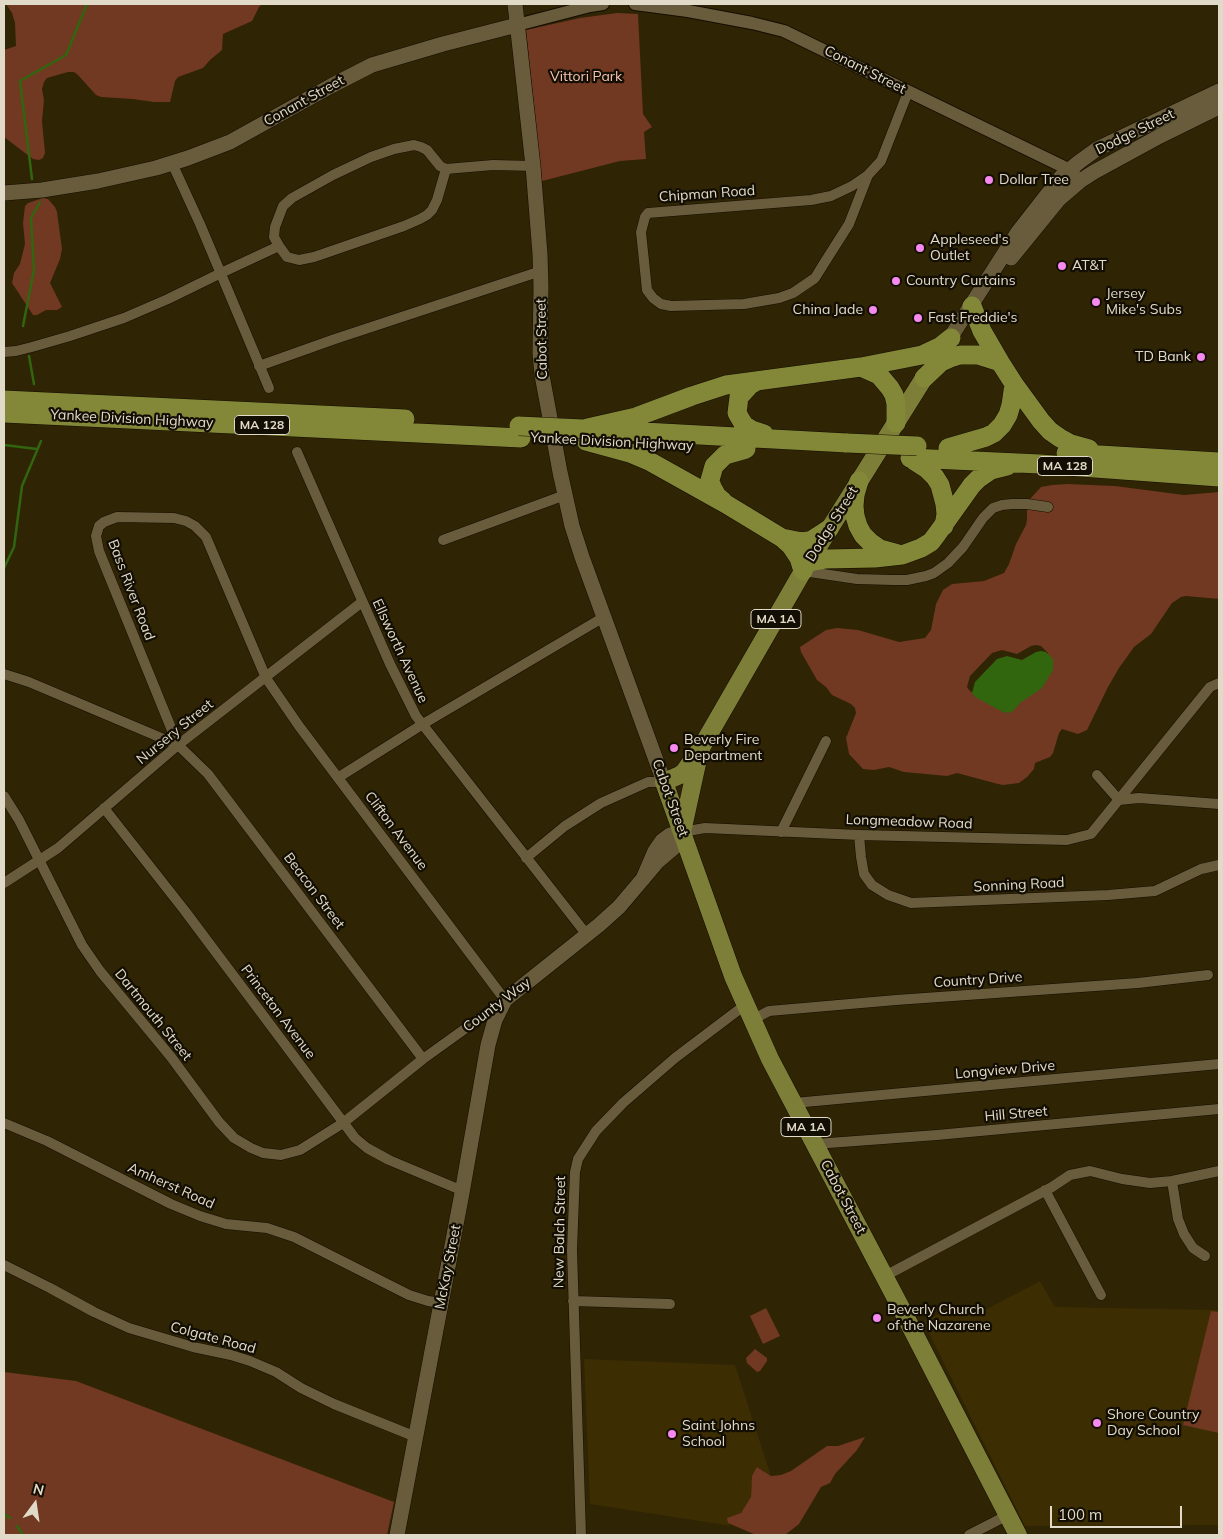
<!DOCTYPE html>
<html>
<head>
<meta charset="utf-8">
<style>
	body { margin:0 }
	#map { position:relative; width:1223px; height:1539px; overflow:hidden; background:#2f2404; font-family:Mulish,sans-serif }
	canvas { display:block }
	.frame { position:absolute; inset:0; border:5px solid #e1dac8; pointer-events:none }
	.north { position:absolute; left:10px; top:1479px; width:50px; height:50px; -webkit-text-stroke:4px #130e03; paint-order:stroke; rotate:14deg; font-size:14px; font-weight:700; line-height:20px; text-align:center; color:#e1dac8 }
	.north::after { content:''; display:block; margin:auto; width:18px; height:22px; background:#e1dac8; clip-path:polygon(50% 0,100% 100%,50% 72%,0 100%) }
	.scale { position:absolute; left:1050px; top:1506px; width:132px; height:22px; box-sizing:border-box; border:2px solid #e1dac8; border-top:0; padding-left:6px; font-size:15px; line-height:18px; white-space:nowrap; color:#e1dac8; -webkit-text-stroke:4px #130e03; paint-order:stroke }
</style>
</head>
<body>
<div id="map">
<canvas width="1223" height="1539"></canvas>
<div class="frame"></div>
<div class="north">N</div>
<div class="scale">100 m</div>
</div>
<script>
const ctx = document.querySelector('canvas').getContext('2d');
ctx.lineJoin = 'round';
function fillPath(path, color) { ctx.fillStyle = color; ctx.fill(path, 'evenodd'); }
const toPath = rows => new Path2D(rows.map(r => 'M' + r).join(''));
function stroke(path, color, width, dash) { ctx.strokeStyle = color; ctx.lineWidth = width; ctx.lineCap = dash ? 'butt' : 'round'; ctx.setLineDash(dash || []); ctx.stroke(path); }
function drawText(font, color, halo, rows, align = 'center') {
  ctx.font = font + ' Mulish,sans-serif'; ctx.lineWidth = 4.5; ctx.setLineDash([]); ctx.textBaseline = 'middle'; ctx.strokeStyle = halo; ctx.fillStyle = color; for (const [text, x, y, turn = 0] of rows) {
    ctx.save(); ctx.translate(x, y); ctx.rotate((+turn || 0) * Math.PI / 180); ctx.textAlign = isNaN(turn) ? turn : align; if (halo) ctx.strokeText(text, 0, 0); ctx.fillText(text, 0, 0); ctx.restore();
  }
}
const built = toPath([
	[1040,1281,1055,1307,1219,1310,1219,1525,1025,1526,923,1321,947,1310,987,1309],
	[584,1359,735,1365,771,1476,758,1467,751,1487,752,1497,741,1513,728,1523,732,1526,590,1504]
]);
const green = toPath([
	[6,4,262,4,259,7,252,21,223,34,222,50,210,60,203,68,178,77,175,81,170,102,154,102,133,99,101,97,96,95,78,75,74,72,68,72,47,78,44,82,42,89,44,100,42,121,45,153,43,158,39,160,33,159,4,137,4,50,16,46,15,23,12,13],
	[617,13,638,14,643,114,652,127,644,132,646,159,620,161,542,181,526,30,580,18],
	[43,198,48,199,55,207,57,212,62,249,60,259,50,283,62,307,57,310,46,310,37,315,33,315,12,283,14,273,20,264,25,244,23,223,25,206,28,203],
	[1067,484,1115,486,1184,495,1219,492,1219,599,1186,596,1181,597,1172,603,1151,634,1134,647,1119,668,1108,687,1087,730,1078,734,1062,729,1059,733,1053,753,1050,757,1035,763,1034,769,1027,777,1019,783,1003,785,998,784,957,773,947,776,904,772,889,767,874,770,863,769,849,754,846,738,856,713,855,708,851,704,832,695,826,687,817,680,801,652,800,647,826,630,837,628,858,630,899,642,925,638,931,630,936,604,943,590,952,584,984,581,1004,573,1009,564,1016,544,1026,525,1027,520,1027,509,1030,499,1041,487,1052,485],
	[1036,645,1041,646,1048,653,1047,664,998,706,970,691,967,687,970,676,992,653,1002,650,1017,654,1031,646],
	[766,1308,780,1336,763,1344,750,1316],
	[1211,1311,1219,1312,1219,1433,1183,1425],
	[755,1349,767,1358,767,1361,760,1371,757,1372,747,1363,746,1358],
	[4,1372,76,1381,394,1502,387,1535,4,1535],
	[865,1437,857,1450,835,1474,830,1483,821,1487,799,1524,785,1535,756,1535,728,1523,727,1518,741,1513,751,1497,752,1476,757,1467,771,1476,781,1475,791,1471,827,1446,838,1446]
]);
const water = toPath([
	[1041,651,1046,652,1053,659,1053,670,1042,688,1020,703,1013,711,1008,713,1003,712,975,697,972,693,975,682,997,659,1007,656,1022,660,1036,652]
]);
const stream = toPath([
	[32,179,20,81,66,55,87,4],
	[23,326,34,270,31,218,40,202],
	[29,356,34,384],
	[4,445,37,449],
	[4,568,14,547,22,486,41,441],
	[4,1514,10,1518],
	[17,1526,23,1535]
]);
const minor = toPath([
	[172,163,200,224,269,388],
	[868,175,849,224,823,265,815,278,793,293,779,298,744,304,671,306,661,304,653,298,647,290,641,232,645,217,648,213,811,200,831,196,852,186,868,175],
	[868,175,881,161,908,92],
	[279,246,274,237,275,227,283,206,292,198,333,175,371,157,394,149,414,145,421,147,427,150,440,166,446,169,493,165,533,166],
	[4,352,16,351,32,347,70,336,124,318,168,299,221,273,279,246,287,257,299,260,314,257,404,226,420,219,427,215,432,210,437,200,446,169],
	[259,366,335,339,541,271],
	[297,452,390,664,416,716,587,935],
	[443,540,565,495],
	[803,571,857,579,892,580,907,580,926,576,934,573,948,563,963,547,983,518,993,508,1002,505,1012,504,1027,504,1048,507],
	[4,674,29,682,178,745],
	[1097,775,1119,800],
	[339,777,423,724,604,617],
	[4,796,19,820,82,945,100,971,171,1057,219,1122,234,1138,251,1148,263,1153,281,1155,300,1150,343,1123,423,1059,505,1000,299,726,266,678,206,537,195,526,186,521,174,518,117,517,104,522,99,526,96,536,99,551,178,745,208,774,423,1059],
	[1119,800,1139,798,1219,804],
	[104,808,185,911,355,1138,367,1148,389,1160,463,1191],
	[682,832,705,828,859,835,1067,840,1091,834,1210,687,1219,683],
	[781,832,826,741],
	[859,835,861,857,864,874,872,885,888,895,911,903,1108,895,1155,891,1201,869,1219,865],
	[526,858,565,826,601,803,648,782,664,782],
	[4,883,58,848,178,745,362,602],
	[752,1020,769,1011,896,1000,1138,983,1208,975],
	[794,1103,1219,1064],
	[4,1123,47,1141,171,1204,200,1216,226,1224,267,1228,294,1237,409,1295,428,1301,441,1303],
	[815,1144,937,1135,1219,1109],
	[1172,1181,1178,1219,1184,1234,1193,1248,1205,1256],
	[1045,1190,1101,1295],
	[4,1265,50,1288,94,1312,129,1328,193,1347,231,1355,250,1361,276,1372,301,1388,334,1404,416,1437],
	[885,1276,1052,1187,1070,1175,1090,1171,1122,1179,1150,1183,1172,1181,1219,1171],
	[573,1301,670,1304],
	[581,1535,572,1250,575,1172,578,1159,596,1131,623,1103,675,1058,745,1005],
	[969,1535,1008,1515]
]);
const tertiary = toPath([
	[635,4,688,11,752,23,784,31,1070,170,1075,175],
	[517,25,590,6,603,4]
]);
const secondary = toPath([
	[515,4,533,166,540,254,541,287,540,353,542,375,560,472,572,526,582,557,664,782],
	[4,193,42,190,98,181,156,168,188,158,230,142,331,86,372,65,443,44,517,25],
	[1011,258,1059,199,1080,181,1094,172,1160,136,1219,107],
	[945,346,1018,232,1061,177,1079,162,1097,149,1219,91],
	[397,1535,462,1193,488,1045,495,1020,505,1000,599,925,619,907,658,861,678,844,682,832,670,835,662,841,655,851,643,879]
]);
const trunk = toPath([
	[924,378,803,571,701,748,684,772,680,775,664,782,733,976,770,1059,901,1308,1018,1535],
	[682,832,698,759]
]);
const motorway = toPath([
	[972,306,982,331,1000,362,1014,384,1041,421,1050,431,1060,438,1071,444,1089,449],
	[861,367,879,375,890,388,894,395,896,404,896,423],
	[924,378,941,362,950,358,960,355,978,355,1000,362],
	[757,381,750,385,739,397,737,413,744,425,752,430,764,434],
	[4,400,405,419],
	[4,413,521,438],
	[583,429,636,417,692,396,726,385,861,367,922,355,941,346,951,338],
	[607,430,847,443],
	[586,441,630,453,649,461,726,504,782,538,791,546,799,558,803,571],
	[948,448,986,437,994,433,1002,425,1008,415,1011,405,1014,384],
	[1066,453,1219,462],
	[910,458,1040,464,1219,477],
	[910,458,927,469,935,477,940,485,945,504,946,514,944,526],
	[859,481,855,495,854,506,855,516,858,526,863,535,870,542,880,549,898,554],
	[723,501,717,496,712,487,710,480,714,466,725,455,746,449],
	[782,538,802,542,812,540,829,529],
	[809,562,826,559,875,558,902,555,921,548,931,542,937,534,972,485,978,479,991,470,1007,466]
]);
const motorwayBridge = toPath([
	[519,426,583,429],
	[847,443,917,446]
]);
const markers = [
	[989,180,5,"#f589ee"],
	[920,248,5,"#f589ee"],
	[1062,266,5,"#f589ee"],
	[896,281,5,"#f589ee"],
	[1096,302,5,"#f589ee"],
	[873,310,5,"#f589ee"],
	[918,318,5,"#f589ee"],
	[1201,357,5,"#f589ee"],
	[674,748,5,"#f589ee"],
	[877,1318,5,"#f589ee"],
	[1097,1423,5,"#f589ee"],
	[672,1434,5,"#f589ee"]
];
const shields = [
	[262,425,55],
	[1065,466,55],
	[776,619,50],
	[806,1127,50]
];
const shieldNames = [
	["MA 128",262,425],
	["MA 128",1065,466],
	["MA 1A",776,619],
	["MA 1A",806,1127]
];
const streetNames = [
	["Conant Street",865,70,27],
	["Conant Street",304,101,-29],
	["Dodge Street",1135,132,-26],
	["Chipman Road",707,194,-4],
	["Cabot Street",542,339,-91],
	["Yankee Division Highway",132,419,3],
	["Yankee Division Highway",612,442,3],
	["Dodge Street",832,524,-58],
	["Bass River Road",131,590,69],
	["Ellsworth Avenue",400,651,65],
	["Nursery Street",175,732,-39],
	["Cabot Street",670,798,70],
	["Longmeadow Road",909,822,2],
	["Clifton Avenue",396,831,53],
	["Sonning Road",1019,885,-3],
	["Beacon Street",314,891,53],
	["Country Drive",978,980,-4],
	["County Way",497,1005,-37],
	["Princeton Avenue",278,1012,53],
	["Dartmouth Street",153,1015,51],
	["Longview Drive",1005,1070,-5],
	["Hill Street",1016,1114,-5],
	["Amherst Road",171,1186,24],
	["Cabot Street",843,1197,62],
	["New Balch Street",560,1232,-89],
	["McKay Street",448,1267,-79],
	["Colgate Road",213,1338,15]
];
const parkNames = [
	["Vittori Park",586,77]
];
const poiNames = [
	["Dollar Tree",999,180],
	["Appleseed's",930,240],
	["Outlet",930,256],
	["AT&T",1072,266],
	["Country Curtains",906,281],
	["Jersey",1106,294],
	["Mike's Subs",1106,310],
	["China Jade",863,310,"right"],
	["Fast Freddie's",928,318],
	["TD Bank",1191,357,"right"],
	["Beverly Fire",684,740],
	["Department",684,756],
	["Beverly Church",887,1310],
	["of the Nazarene",887,1326],
	["Shore Country",1107,1415],
	["Day School",1107,1431],
	["Saint Johns",682,1426],
	["School",682,1442]
];
fillPath(built, '#3c2d03');
fillPath(green, '#713822');
fillPath(water, '#31660f');
stroke(stream, '#31660f', 2.5);
stroke(minor, '#160d00', 11);
stroke(tertiary, '#160d00', 14);
stroke(secondary, '#160d00', 16);
stroke(trunk, '#160d00', 19);
stroke(motorway, '#160d00', 20);
stroke(minor, '#685c3c', 10);
stroke(tertiary, '#685c3c', 12);
stroke(secondary, '#685c3c', 15);
stroke(trunk, '#7d7f38', 18);
stroke(motorway, '#828837', 19);
stroke(motorwayBridge, '#160d00', 20, []);
stroke(motorwayBridge, '#828837', 19);
for (const [x, y, r, color] of markers) { const dot = new Path2D(); dot.arc(x, y, r, 0, 2 * Math.PI); ctx.fillStyle = color; ctx.fill(dot); stroke(dot, '#130e03', 2); }
for (const [x, y, w] of shields) { const box = new Path2D(); box.roundRect(x - w / 2, y - 9.5, w, 19, 4); ctx.fillStyle = '#130e03'; ctx.fill(box); stroke(box, '#e1dac8', 1); }
drawText('bold 12px', '#e1dac8', null, shieldNames);
drawText('14px', '#e1dac8', '#130e03', streetNames);
drawText('14px', '#f6c4b1', '#130e03', parkNames);
drawText('14px', '#e1dac8', '#130e03', poiNames, 'left');
</script>
</body>
</html>
